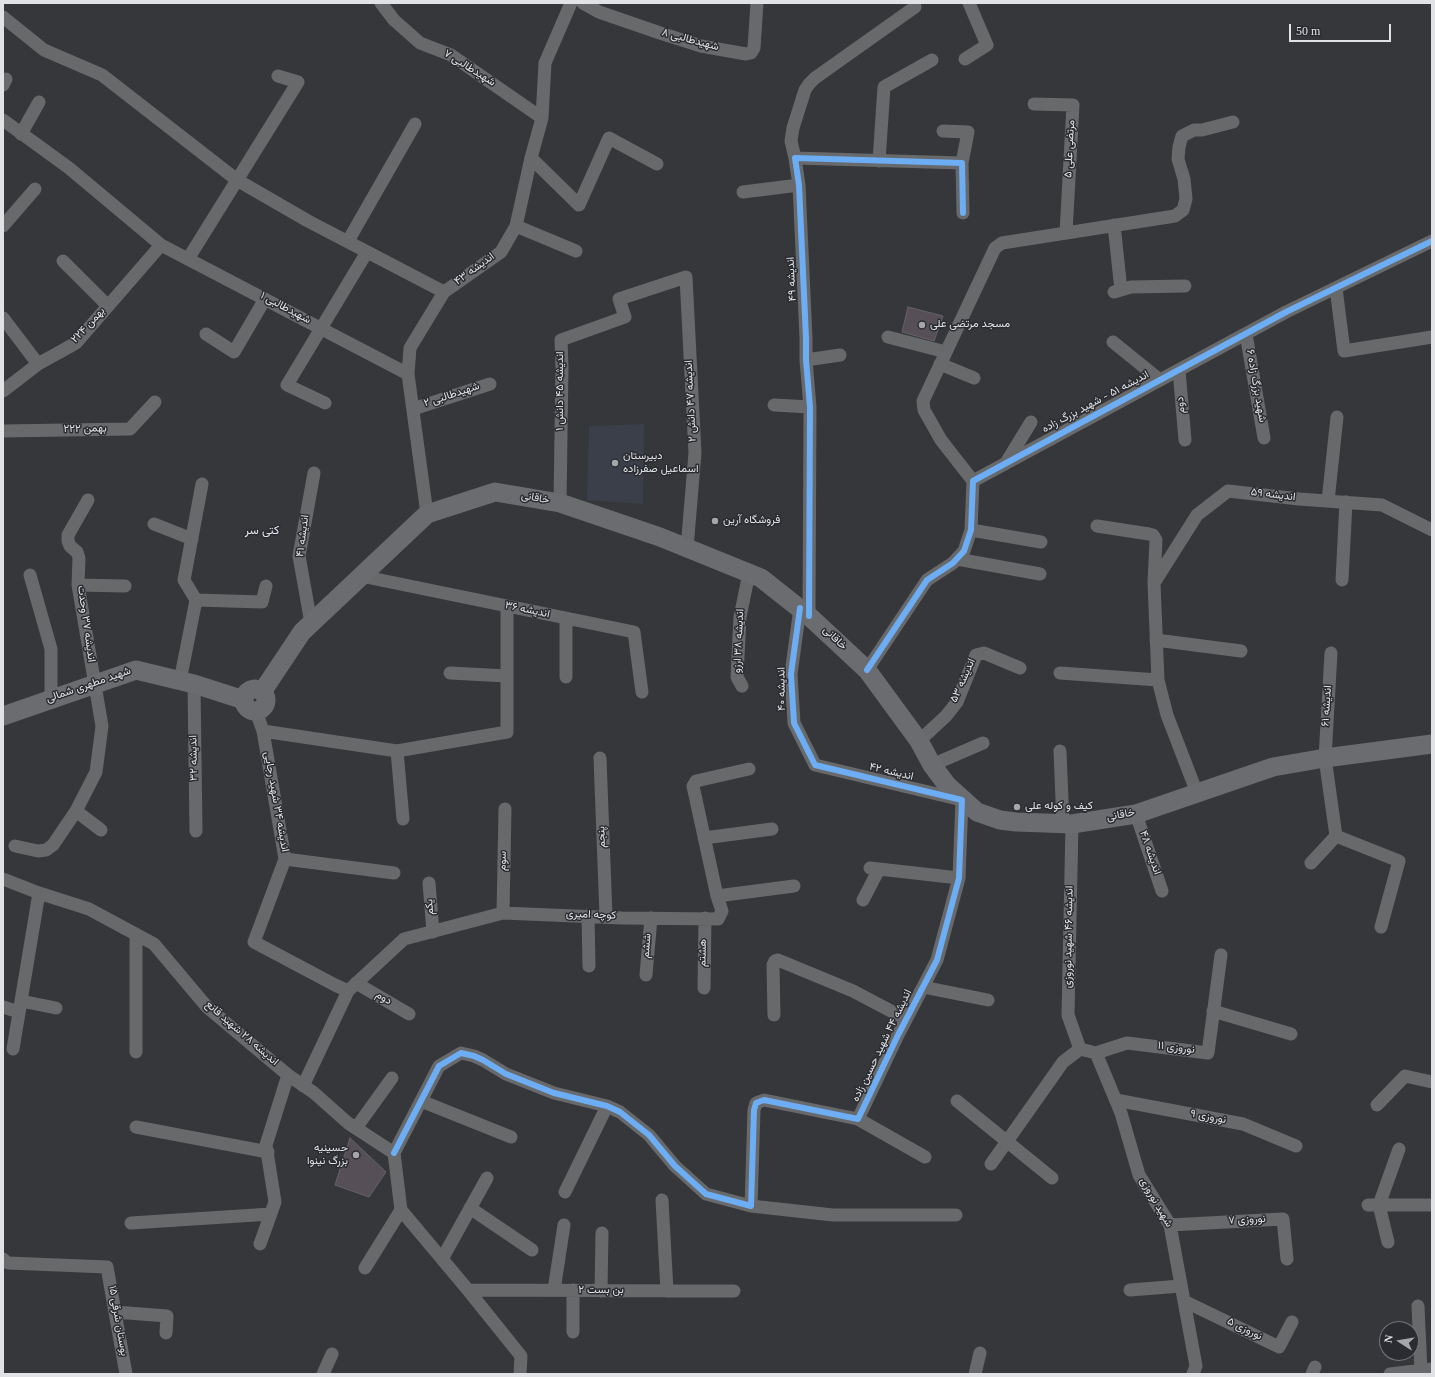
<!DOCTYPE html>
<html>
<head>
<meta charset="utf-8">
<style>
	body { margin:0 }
	#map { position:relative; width:1435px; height:1377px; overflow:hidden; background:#35373a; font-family:Georgia,serif }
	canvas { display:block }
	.frame { position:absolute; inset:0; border:4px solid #e0e2e5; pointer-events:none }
	.north { position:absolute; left:1379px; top:1321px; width:40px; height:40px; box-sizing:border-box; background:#2a2c31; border:1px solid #737579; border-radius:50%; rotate:282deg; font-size:11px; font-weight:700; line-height:16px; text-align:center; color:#e0e2e5 }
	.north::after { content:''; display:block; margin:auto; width:14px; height:18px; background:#a4a6a9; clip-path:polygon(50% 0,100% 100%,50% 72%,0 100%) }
	.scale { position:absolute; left:1289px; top:24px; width:102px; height:18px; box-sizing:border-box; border:2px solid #e0e2e5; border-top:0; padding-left:5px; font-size:12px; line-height:14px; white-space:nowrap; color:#e0e2e5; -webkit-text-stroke:3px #2a2c31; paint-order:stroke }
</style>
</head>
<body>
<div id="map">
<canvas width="1435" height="1377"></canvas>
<div class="frame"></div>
<div class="north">N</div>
<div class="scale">50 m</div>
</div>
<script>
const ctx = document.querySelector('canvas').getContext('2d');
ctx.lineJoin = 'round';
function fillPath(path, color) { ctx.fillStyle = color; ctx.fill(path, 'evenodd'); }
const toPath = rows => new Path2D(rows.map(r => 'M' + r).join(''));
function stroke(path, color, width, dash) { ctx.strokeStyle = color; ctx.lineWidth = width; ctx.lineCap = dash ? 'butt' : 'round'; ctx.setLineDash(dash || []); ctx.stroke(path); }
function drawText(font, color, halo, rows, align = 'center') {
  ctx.font = font + ' Georgia,Vazirmatn,serif'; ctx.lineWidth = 3; ctx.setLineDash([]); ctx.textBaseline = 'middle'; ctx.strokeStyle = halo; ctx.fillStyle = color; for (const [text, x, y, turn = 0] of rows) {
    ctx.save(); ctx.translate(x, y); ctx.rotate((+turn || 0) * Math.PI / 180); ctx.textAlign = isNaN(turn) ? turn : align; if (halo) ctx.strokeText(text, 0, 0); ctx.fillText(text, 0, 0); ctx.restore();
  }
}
const built = toPath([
	[644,424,643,504,587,500,589,426]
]);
const building = toPath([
	[908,307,943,316,934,341,902,332,908,307],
	[350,1138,386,1172,369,1197,335,1185,350,1138]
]);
const street = toPath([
	[381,3,394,20,420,43,451,55,542,118],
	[583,3,599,12,660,33,701,46,746,54,751,53,754,48,757,3],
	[3,17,44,50,102,75,237,180,308,221,444,292],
	[965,59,987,45,969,3],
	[3,85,6,79],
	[1034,104,1073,105,1066,233],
	[3,120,69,168,161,245,408,374],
	[943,131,968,132,962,163],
	[21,134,39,102],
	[531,158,579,205,609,138,657,164],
	[795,158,791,141,793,128,805,90,809,84,815,78,915,7,914,3],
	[879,161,884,87,932,60],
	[743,192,799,185],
	[1114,225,1121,290],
	[3,226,35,189],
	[516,226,576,251],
	[348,241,415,124],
	[188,259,298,82,278,76],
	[63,261,108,306],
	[1336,288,1344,351,1432,337],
	[1114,292,1131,287,1185,286],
	[3,318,38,364],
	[206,334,234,352,265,299],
	[1246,334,1264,438],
	[888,337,946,352],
	[1113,342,1160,380],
	[806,360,840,355],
	[940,364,974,378],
	[1179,370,1185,440],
	[3,391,38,364,76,343,161,245],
	[325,403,287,385,367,252],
	[774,405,810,407],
	[413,409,490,384],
	[3,431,130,429,155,402],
	[1006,463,1031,422],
	[973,481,941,440,924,410,923,401,995,248,1002,243,1175,216,1183,210,1186,199,1184,179,1178,159,1179,147,1182,136,1194,130,1202,130,1233,122],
	[1328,501,1337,417],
	[560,503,562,367,561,340,625,317,619,299,686,277,695,453,687,548],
	[427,514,408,374,410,348,444,292,501,252,516,226,531,158,542,118,545,63,571,3],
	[154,524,192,539],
	[1097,526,1149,534,1153,535,1156,540,1154,583,1158,680,1167,715,1197,793],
	[971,530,1041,542],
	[957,559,1040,574],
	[30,575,51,649,51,699],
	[361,576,634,632,642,692],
	[1342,580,1346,502],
	[1154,583,1197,515,1228,491,1299,499,1382,505,1432,530],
	[78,585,125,586],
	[196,600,262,602,266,586],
	[809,616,810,407,806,360,806,338,799,185,795,158,962,163,963,213],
	[566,619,566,677],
	[311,623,299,556,314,473],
	[1156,640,1241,651],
	[1331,653,1325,758,1336,836,1399,861,1381,927],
	[867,670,927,580,953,563,964,551,971,530,973,481,1286,312,1432,241],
	[450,673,507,676],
	[1060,673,1158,680],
	[180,681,196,600,184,580,202,484],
	[194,684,196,831],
	[742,686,737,677,740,617,749,573],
	[256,711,263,731,285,859,254,942,335,985,348,991,303,1086],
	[263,731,397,751,507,732,507,607],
	[919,741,946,716,957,702,976,655,984,653,1020,668],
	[397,751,403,819],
	[1060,751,1063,824],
	[600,758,606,916],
	[932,765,983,743],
	[76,811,101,830],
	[1136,814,1162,891],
	[1072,824,1068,1015,1080,1049],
	[704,838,772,829],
	[15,846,38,851,46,850,53,845,76,811,96,772,102,726,78,585,79,558,77,552,70,546,68,541,68,535,88,500],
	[285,859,394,873],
	[1311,863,1336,836],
	[870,868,959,878],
	[3,879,39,893,89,909,154,944,207,1007,288,1075,313,1092,348,1123,394,1153],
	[429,883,433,932],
	[717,896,794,886],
	[863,900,879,869],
	[503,913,505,809],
	[588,916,589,966],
	[136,934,136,1052],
	[646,975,651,918],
	[356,983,409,1014],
	[923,987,988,1000],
	[704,988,705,918],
	[348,991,404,939,503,913,622,918,718,919,722,911,717,896,693,786,696,781,749,769],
	[21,1001,56,1008],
	[3,1007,19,1012],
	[1213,1011,1291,1034],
	[774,1015,773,965,775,961,778,960,853,991,906,1019],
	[13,1049,39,893],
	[1080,1049,1096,1053,1121,1113,1139,1175,1170,1225,1196,1366,1193,1374],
	[1096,1053,1127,1043,1208,1053,1221,955],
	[1116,1100,1243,1124,1296,1146],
	[421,1101,511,1137],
	[957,1101,1052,1178],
	[1377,1105,1405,1076,1432,1082],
	[858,1119,925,1157],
	[136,1127,268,1152],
	[356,1128,392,1078],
	[394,1153,439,1066,461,1053,474,1056,483,1060,506,1074,554,1093,607,1106,620,1112,649,1135,675,1166,706,1194,751,1206,754,1110,756,1103,764,1100,858,1119,898,1035,937,960,959,878,962,800,815,765,794,723,791,674,800,608],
	[394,1153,401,1210,468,1290,521,1356,520,1374],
	[991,1164,1063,1062,1080,1049],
	[565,1192,607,1106],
	[662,1200,667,1291],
	[1368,1205,1432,1205],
	[751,1206,833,1215,956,1215],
	[470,1208,532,1250],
	[131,1223,271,1214],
	[1170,1225,1283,1219,1287,1259],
	[1388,1242,1379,1205,1399,1149],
	[260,1244,275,1202,266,1145,288,1075],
	[3,1259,8,1263,107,1267,126,1374],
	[442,1259,487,1178],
	[365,1268,401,1210],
	[468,1290,734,1291],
	[554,1290,564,1225],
	[1130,1290,1181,1286],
	[601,1291,602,1233],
	[1184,1301,1279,1347,1292,1322],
	[1418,1306,1421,1371],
	[115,1312,167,1316,166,1333],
	[573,1332,573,1290],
	[323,1374,332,1354],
	[975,1374,980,1353],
	[1312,1374,1315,1367],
	[1390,1374,1432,1369]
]);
const secondary = toPath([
	'244 700a11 11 0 1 1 22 0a11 11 0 1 1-22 0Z',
	[262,692,302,632,427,514,495,492,560,503,660,537,761,578,809,616,867,670,919,741,932,765,947,785,977,812,1000,820,1016,822,1072,824,1136,814,1273,767,1325,758,1432,744],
	[3,716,136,670,194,684,244,700]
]);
const cycleway = toPath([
	[809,616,810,407,806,360,806,338,799,185,795,158,962,163,963,213],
	[867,670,927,580,953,563,964,551,971,530,973,481,1286,312,1432,241],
	[394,1153,439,1066,461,1053,474,1056,483,1060,506,1074,554,1093,607,1106,620,1112,649,1135,675,1166,706,1194,751,1206,754,1110,756,1103,764,1100,858,1119,898,1035,937,960,959,878,962,800,815,765,794,723,791,674,800,608]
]);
const markers = [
	[922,325,4,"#a4a6a9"],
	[615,463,4,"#a4a6a9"],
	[715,521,4,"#a4a6a9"],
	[1017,807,4,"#a4a6a9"],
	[356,1155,4,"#a4a6a9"]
];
const streetNames = [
	["شهیدطالبی ۸",690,41,15],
	["شهیدطالبی ۷",469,69,32],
	["مرتضی علی ۵",1071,149,-87],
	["اندیشه ۴۳",475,270,-36],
	["اندیشه ۴۹",793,279,-93],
	["شهیدطالبی ۱",285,309,28],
	["۲۲بهمن ۴",89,326,-47],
	["شهید بزرگ زاده ۶",1255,386,80],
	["اندیشه ۴۵ دانش ۱",561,391,-90],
	["شهیدطالبی ۲",452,396,-18],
	["اندیشه ۴۷ دانش ۲",692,401,-93],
	["اندیشه ۵۱ - شهید بزرگ زاده",1096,403,-28],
	["دوم",1182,405,-95],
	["۲۲بهمن ۲",85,430,-1],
	["اندیشه ۵۹",1273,496,7],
	["خاقانی",535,499,10],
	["اندیشه ۴۱",304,536,-83],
	["اندیشه ۳۶",527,611,12],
	["اندیشه ۳۷ وحدت",85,624,82],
	["خاقانی",834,639,44],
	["اندیشه ۳۸ ارزو",740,641,-87],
	["اندیشه ۵۳",964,681,-66],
	["شهید مطهری شمالی",89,686,-19],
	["اندیشه ۴۰",783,689,-91],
	["اندیشه ۶۱",1328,706,-86],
	["اندیشه ۳۲",195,758,-91],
	["اندیشه ۴۲",891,773,13],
	["اندیشه ۳۴ شهید رجایی",275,802,80],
	["خاقانی",1121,816,-10],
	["پنجم",603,837,-92],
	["اندیشه ۴۸",1149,853,71],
	["سوم",504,861,-89],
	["یکم",431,907,-94],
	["کوچه امیری",591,916,2],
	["اندیشه ۴۶ شهید نوروزی",1070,937,-89],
	["ششم",648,946,-86],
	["هشتم",704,953,-89],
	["دوم",383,999,30],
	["اندیشه ۲۸ شهید قانع",241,1034,41],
	["اندیشه ۴۴ شهید حسین زاده",883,1046,-64],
	["نوروزی ۱۱",1176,1049,7],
	["نوروزی ۹",1208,1118,11],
	["شهید نوروزی",1155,1203,60],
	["نوروزی ۷",1247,1221,-3],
	["بن بست ۲",601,1291],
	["بوستان شرقی ۱۵",117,1321,80],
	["نوروزی ۵",1244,1330,26]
];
const poiNames = [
	["مسجد مرتضی علی",930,325],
	["دبیرستان",623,457],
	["اسماعیل صفرزاده",623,470],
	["فروشگاه آرین",723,521],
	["کیف و کوله علی",1025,807],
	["حسینیه",348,1149,"right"],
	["بزرگ نینوا",348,1162,"right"]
];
const neighbourhoodNames = [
	["کتی سر",262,532]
];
fillPath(built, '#3a3f49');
fillPath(building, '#564f58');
stroke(building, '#646466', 1);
stroke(street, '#68696b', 13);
stroke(secondary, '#6a6c70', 19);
stroke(cycleway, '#6dadf4', 6);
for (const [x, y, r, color] of markers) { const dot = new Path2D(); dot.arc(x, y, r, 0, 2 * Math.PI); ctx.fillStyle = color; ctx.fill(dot); stroke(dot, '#2a2c31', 1.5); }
drawText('11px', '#e0e2e5', '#2a2c31', streetNames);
drawText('11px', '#e0e2e5', '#2a2c31', poiNames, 'left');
drawText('12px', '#e1e4eb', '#2a2c31', neighbourhoodNames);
</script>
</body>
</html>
